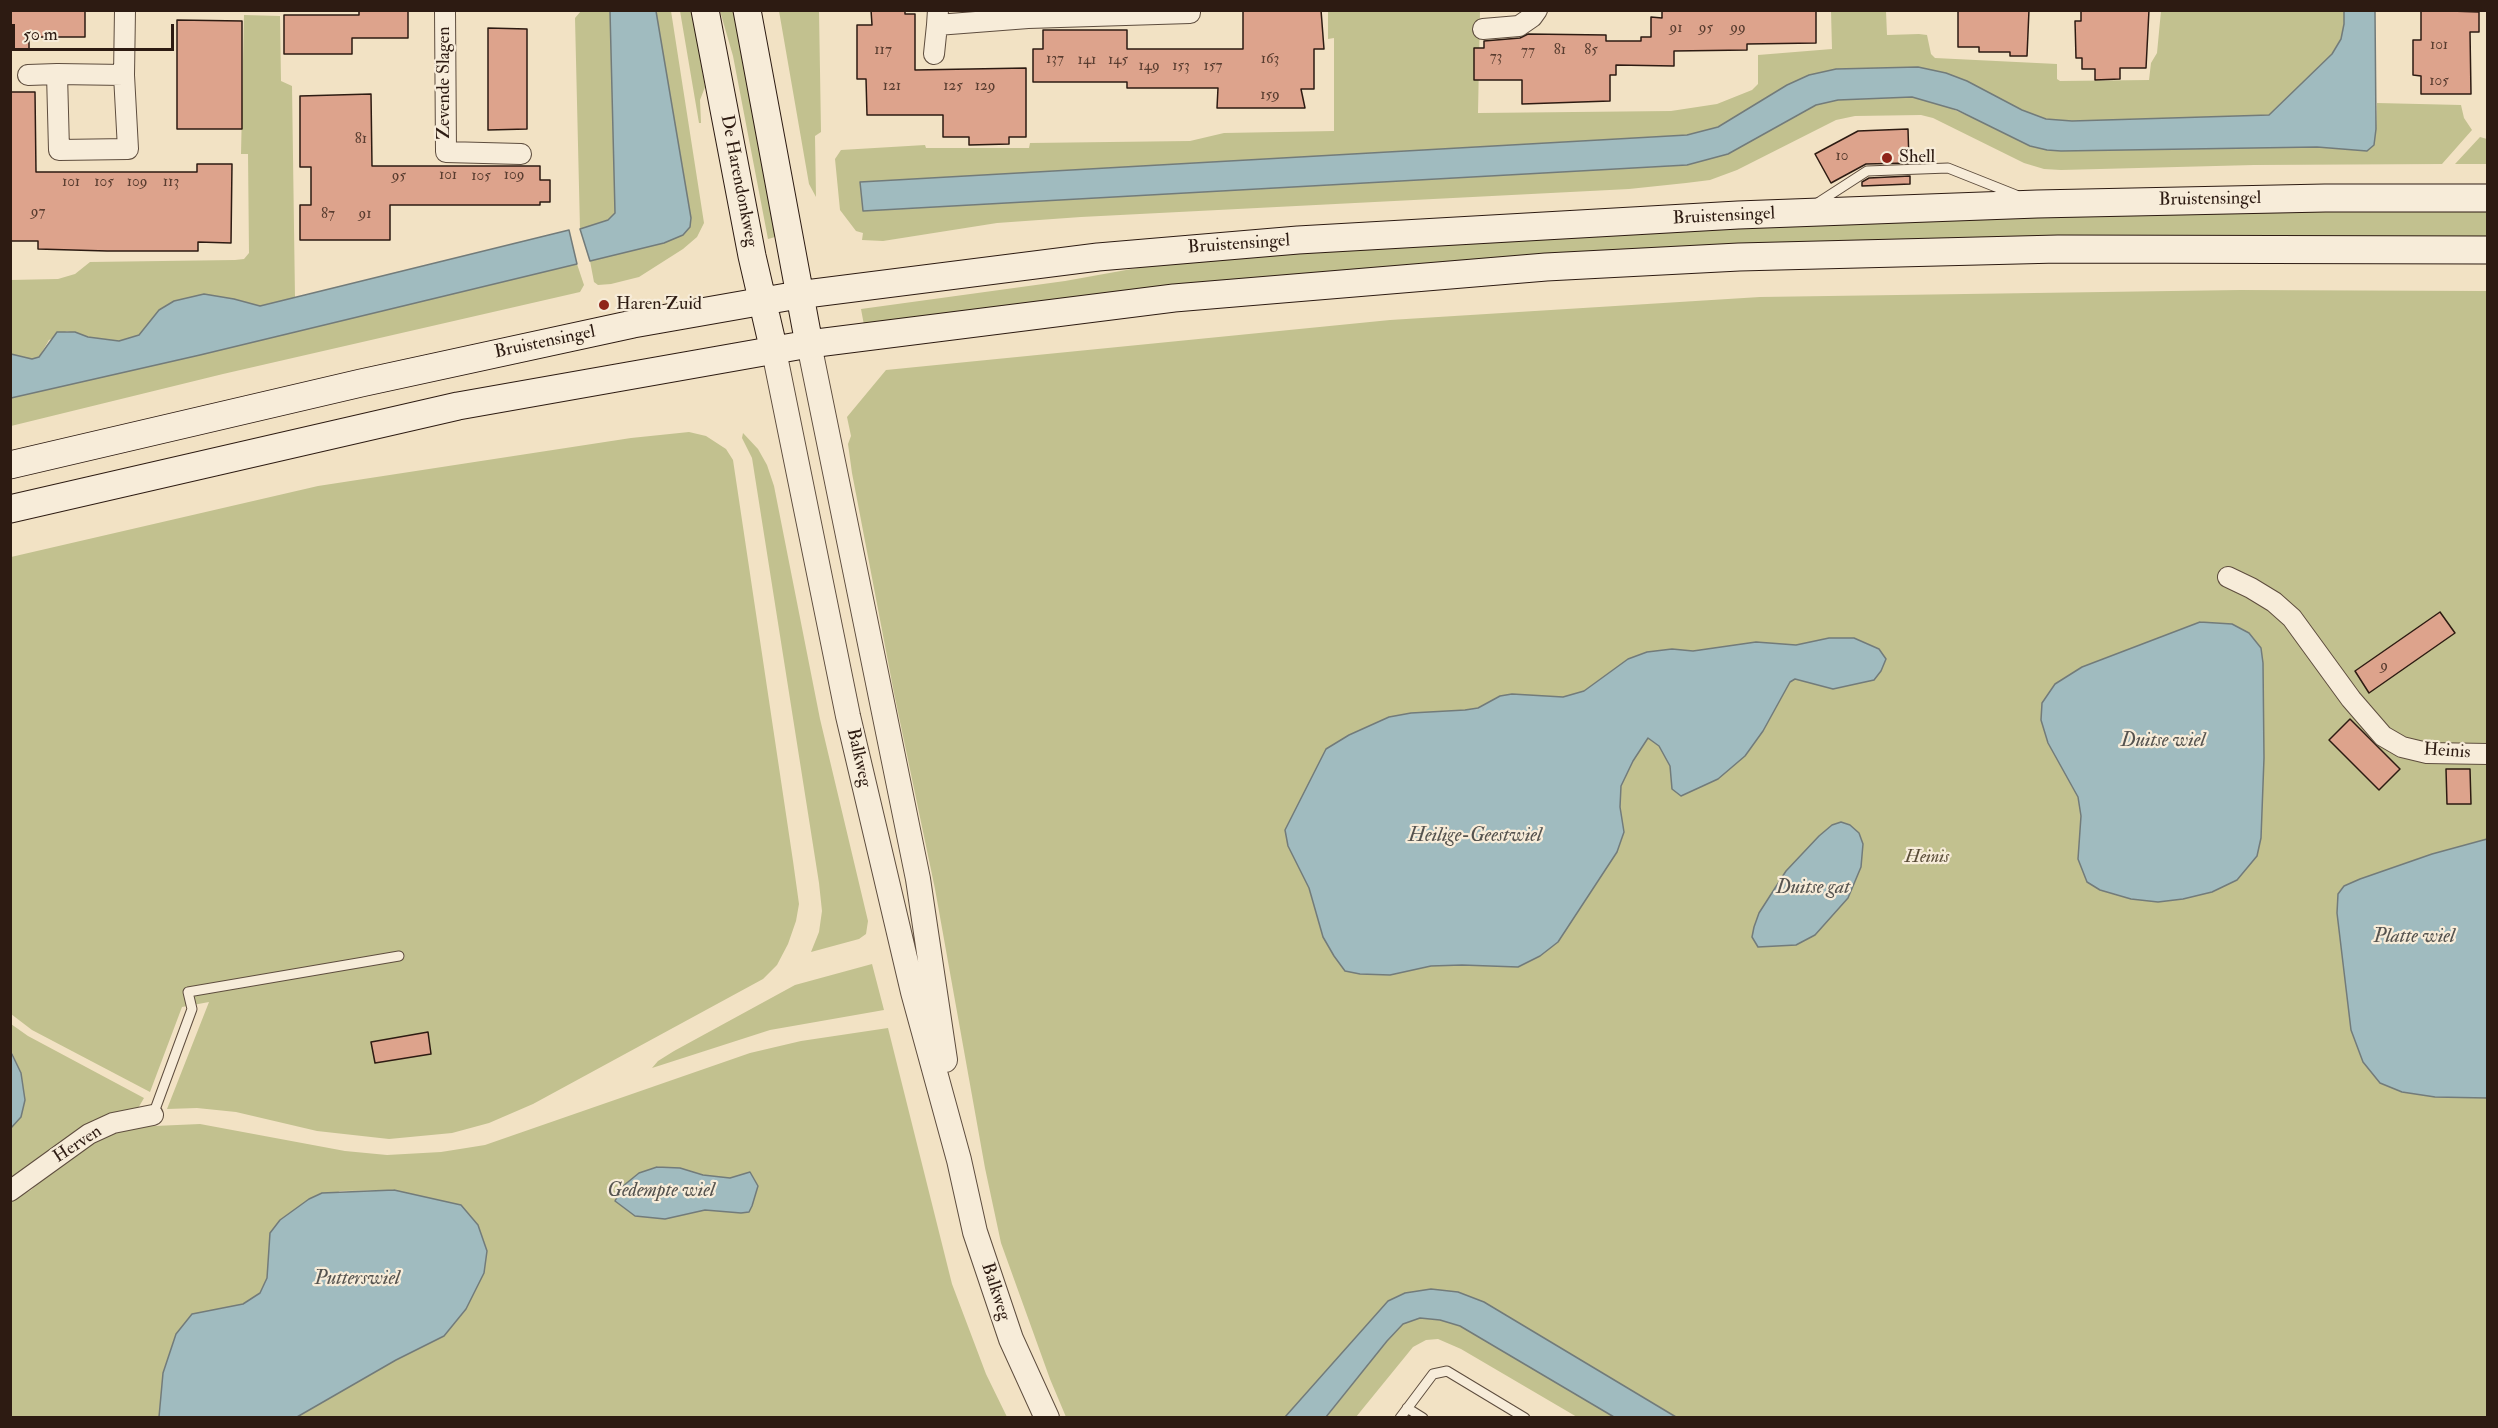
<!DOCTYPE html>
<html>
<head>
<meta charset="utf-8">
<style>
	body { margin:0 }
	#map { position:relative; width:2498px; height:1428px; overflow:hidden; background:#f2e2c4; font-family:"IM FELL Double Pica",serif }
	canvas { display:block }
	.frame { position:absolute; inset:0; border:12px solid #2d1b12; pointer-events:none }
	.scale { position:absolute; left:12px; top:24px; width:162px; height:27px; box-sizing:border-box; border:3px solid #2d1b12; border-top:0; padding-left:8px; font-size:18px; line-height:21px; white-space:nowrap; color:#2d1b12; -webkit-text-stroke:4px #f7ecd9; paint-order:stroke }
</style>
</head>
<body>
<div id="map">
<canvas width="2498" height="1428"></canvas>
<div class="frame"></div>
<div class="scale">50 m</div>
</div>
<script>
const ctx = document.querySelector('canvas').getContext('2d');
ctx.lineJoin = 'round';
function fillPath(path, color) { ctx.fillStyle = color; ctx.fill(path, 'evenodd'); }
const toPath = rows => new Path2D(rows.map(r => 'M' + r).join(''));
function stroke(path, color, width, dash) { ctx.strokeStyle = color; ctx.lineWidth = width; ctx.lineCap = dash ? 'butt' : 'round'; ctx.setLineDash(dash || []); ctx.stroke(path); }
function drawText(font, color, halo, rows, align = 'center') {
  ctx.font = font + ' "IM FELL Double Pica",serif'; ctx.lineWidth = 4.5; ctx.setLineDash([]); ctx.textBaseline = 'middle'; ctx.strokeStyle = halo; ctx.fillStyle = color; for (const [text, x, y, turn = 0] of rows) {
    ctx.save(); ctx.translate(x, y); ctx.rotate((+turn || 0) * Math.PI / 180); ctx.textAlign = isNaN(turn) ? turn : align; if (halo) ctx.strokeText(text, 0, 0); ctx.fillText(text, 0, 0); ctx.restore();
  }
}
const green = toPath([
	[1328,10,1480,11,1478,113,1671,111,1717,104,1752,90,1758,84,1758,55,1832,49,1831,11,1886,11,1887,35,1919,34,1927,35,1931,54,1935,58,2057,64,2057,79,2060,81,2149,80,2151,63,2157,53,2161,11,2344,11,2344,24,2341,39,2332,54,2269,115,2072,121,2046,119,2022,110,1967,81,1946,73,1918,67,1836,69,1809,75,1787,85,1718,127,1687,135,860,182,863,211,1687,165,1728,154,1799,113,1816,105,1838,100,1912,97,1936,102,2047,150,2061,151,2256,147,2317,147,2367,151,2376,129,2377,103,2461,105,2464,118,2472,130,2442,164,2254,165,2061,170,2044,169,2024,163,1933,118,1921,115,1855,116,1836,120,1737,170,1710,180,1686,183,1629,189,1081,217,997,223,883,241,862,240,863,233,856,231,840,210,835,159,841,150,925,145,926,148,1029,148,1030,143,1190,141,1224,133,1334,131,1334,38,1328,39],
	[581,11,610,11,616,198,615,213,608,220,580,229,575,18],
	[656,11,671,11,704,223,697,237,683,249,639,277,611,284,598,285,594,282,590,261,664,243,690,227,691,218],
	[680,11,692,11,705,87,700,100,701,123,699,123],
	[720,11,734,11,775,237,768,239,733,56],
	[779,11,819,11,821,132,815,136,816,197,809,184],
	[244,15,280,16,281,81,292,86,295,298,259,306,204,294,191,298,148,325,139,335,119,341,88,337,67,331,49,340,39,357,32,359,11,354,10,280,58,279,75,274,90,262,235,260,244,259,249,253,248,154,241,154],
	[2480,137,2487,139,2487,164,2455,164],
	[2487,209,2487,238,1180,285,864,325,861,309,1065,281,1176,261,1550,237,2053,215],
	[577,264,584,285,580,292,223,374,11,426,10,398,200,355],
	[2240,290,2487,291,2487,1417,1676,1417,1515,1321,1431,1289,1286,1417,1066,1417,1050,1379,1001,1243,985,1168,935,889,894,693,852,473,848,444,851,436,847,417,886,370,1390,320,1760,297],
	[689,432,706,436,726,449,733,460,793,861,799,904,796,921,788,944,777,965,763,979,533,1104,489,1123,452,1133,389,1139,317,1131,236,1112,197,1108,167,1109,209,1002,182,1007,150,1092,32,1030,11,1014,11,557,318,486,631,438],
	[743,433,758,449,767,465,774,486,820,719,868,921,866,934,859,939,811,952,819,932,822,911,819,883,752,458,742,438],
	[872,964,884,1010,770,1030,652,1068,658,1061,674,1051,795,985],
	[11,1024,28,1036,144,1098,137,1110,11,1184,10,1128,21,1117,21,1073,11,1050],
	[888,1028,952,1284,986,1374,1007,1417,297,1417,396,1360,444,1336,466,1309,487,1251,478,1225,468,1213,394,1190,340,1191,270,1234,267,1278,260,1293,243,1304,192,1314,163,1373,159,1417,11,1418,11,1201,31,1190,60,1164,106,1136,132,1127,200,1124,345,1151,387,1155,441,1152,485,1145,750,1053,801,1041],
	[680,1168,703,1175,730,1178,750,1173,758,1186,752,1202,717,1211,705,1210,665,1219],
	[1420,1318,1440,1320,1460,1326,1614,1417,1577,1417,1461,1349,1438,1339,1426,1340,1413,1347,1356,1417,1326,1418,1387,1341,1403,1324]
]);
const water = toPath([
	[610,11,656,11,691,218,690,227,683,235,664,243,590,261,580,229,608,220,615,213,610,11],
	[2344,11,2375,11,2376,129,2374,145,2367,151,2317,147,2061,151,2047,150,2030,146,1957,110,1912,97,1838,100,1816,105,1728,154,1687,165,863,211,860,182,1687,135,1718,127,1787,85,1809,75,1836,69,1918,67,1946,73,1967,81,2022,110,2046,119,2072,121,2269,115,2332,54,2341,39,2344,24,2344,11],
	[569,230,577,264,200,355,11,398,11,354,32,359,39,357,57,332,75,332,88,337,119,341,139,335,159,310,174,301,204,294,234,299,260,306,569,230],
	[2200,622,2232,624,2249,633,2261,648,2263,663,2264,758,2261,838,2257,856,2237,880,2212,892,2183,899,2158,902,2131,899,2100,890,2087,882,2078,859,2081,816,2078,797,2048,743,2041,720,2042,703,2055,684,2082,667,2200,622],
	[1829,638,1854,638,1879,649,1886,659,1881,671,1874,680,1833,689,1795,679,1790,682,1763,731,1745,756,1718,779,1681,796,1672,789,1670,766,1659,746,1648,738,1633,761,1621,786,1620,807,1624,832,1617,852,1558,942,1540,956,1518,967,1462,965,1431,966,1390,975,1360,974,1345,971,1334,956,1323,937,1309,888,1288,846,1285,830,1326,749,1349,735,1389,717,1411,713,1465,710,1478,708,1500,696,1512,694,1563,697,1584,691,1628,659,1647,652,1672,649,1693,651,1756,642,1796,645,1829,638],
	[1841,822,1850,825,1859,833,1863,844,1861,867,1848,898,1815,935,1796,945,1758,947,1752,937,1754,927,1759,913,1786,871,1819,836,1832,825,1841,822],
	[2487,839,2487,1098,2435,1097,2402,1092,2380,1083,2363,1062,2351,1030,2337,913,2338,894,2344,886,2360,879,2432,854,2487,839],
	[10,1050,21,1073,25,1100,21,1117,11,1128,10,1050],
	[657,1167,680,1168,703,1175,730,1178,750,1172,758,1186,752,1206,749,1212,741,1213,705,1210,665,1219,635,1216,615,1201,623,1186,639,1173,657,1167],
	[394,1190,461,1205,478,1225,487,1251,484,1273,466,1309,444,1336,396,1360,297,1417,159,1417,163,1373,176,1334,192,1314,243,1304,260,1293,267,1278,270,1233,280,1220,309,1199,322,1193,394,1190],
	[1431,1289,1458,1292,1484,1302,1676,1417,1614,1417,1460,1326,1440,1320,1420,1318,1403,1324,1387,1341,1326,1417,1285,1417,1388,1301,1405,1293,1431,1289]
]);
const building = toPath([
	[58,10,85,10,85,37,29,37,29,50,10,50,10,11,58,10],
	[359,10,408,10,408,38,352,38,352,54,284,54,284,15,359,15,359,10],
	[871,10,905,10,905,14,915,14,915,70,1026,68,1026,137,1009,137,1009,144,969,145,969,137,943,137,943,115,867,115,866,79,857,79,857,25,872,25,871,10],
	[1243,10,1321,10,1324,49,1314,49,1314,89,1301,89,1305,108,1217,108,1218,88,1127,88,1127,82,1033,82,1033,49,1043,49,1043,30,1127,30,1127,49,1243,49,1243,10],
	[1662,10,1816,10,1816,43,1747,44,1747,50,1674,51,1674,66,1616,65,1616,75,1610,75,1610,101,1522,104,1522,80,1474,80,1474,48,1484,48,1484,41,1520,38,1528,34,1606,35,1606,41,1641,41,1641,37,1651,37,1651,17,1662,18,1662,10],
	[1958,10,2029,10,2027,56,2010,56,2010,52,1979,52,1979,47,1958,47,1958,10],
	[2081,10,2149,10,2146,68,2120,68,2120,79,2095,80,2095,69,2082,69,2082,58,2076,58,2075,21,2081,21,2081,10],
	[2421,10,2479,12,2479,32,2470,32,2471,94,2421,94,2421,76,2413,75,2413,40,2421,40,2421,10],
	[177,20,242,21,242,129,177,129,177,20],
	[488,28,527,29,527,129,488,130,488,28],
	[10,92,35,92,36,172,197,172,197,164,232,164,231,243,198,242,198,251,107,251,38,249,38,241,10,241,10,92],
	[371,94,372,166,540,166,540,180,550,180,550,202,540,202,540,205,390,205,390,240,300,240,300,205,311,205,311,167,300,167,300,96,371,94],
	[1908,129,1909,163,1866,164,1831,183,1815,154,1858,131,1908,129],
	[1910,176,1910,184,1862,186,1862,182,1869,178,1910,176],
	[2440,612,2455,633,2369,693,2355,671,2440,612],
	[2350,719,2400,769,2379,790,2329,740,2350,719],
	[2446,769,2470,769,2471,804,2447,804,2446,769],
	[428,1032,431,1054,375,1063,371,1042,428,1032]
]);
const service = toPath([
	[1816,204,1867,171,1948,168,2016,195],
	[153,1115,192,1009,188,992,399,956],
	[1407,1408,1423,1418],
	[1400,1418,1433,1374,1447,1371,1525,1418]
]);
const minor = toPath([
	[445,10,446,152,521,154],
	[938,10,937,25,1028,18,1190,13,1190,10],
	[1483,29,1519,26,1532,17,1537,10],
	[934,54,937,25],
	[28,75,57,74],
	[124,75,57,74,59,150,128,149,124,75,125,10],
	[2228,577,2251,588,2274,602,2292,618,2351,699,2383,736,2402,747,2427,753,2488,754],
	[10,1191,89,1134,113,1123,153,1115]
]);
const tertiary = toPath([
	[809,344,918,879,945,1060],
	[774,351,848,716,913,992,959,1160,975,1232,1011,1339,1047,1418]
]);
const secondary = toPath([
	[705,10,752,256,774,351],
	[747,10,809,344],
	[10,465,361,383,633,324,798,295,1098,257,1298,240,1738,215,2037,204,2325,198,2488,198],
	[10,509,458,406,809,344,1174,298,1546,267,1739,257,2058,249,2488,250]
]);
const markers = [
	[1887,158,6,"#8f2418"],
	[604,305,6,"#8f2418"]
];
const numberNames = [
	["91",1676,29],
	["95",1706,29],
	["99",1738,29],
	["101",2439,46],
	["117",883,51],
	["81",1560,51],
	["85",1591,51],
	["77",1528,52],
	["73",1496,58],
	["137",1055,60],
	["163",1270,60],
	["141",1087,61],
	["145",1118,61],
	["149",1149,67],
	["153",1181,67],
	["157",1213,67],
	["105",2439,82],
	["121",892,87],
	["125",953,87],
	["129",985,87],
	["159",1270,96],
	["81",361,140],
	["10",1842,157],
	["101",448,176],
	["109",514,176],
	["95",399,177],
	["105",481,177],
	["101",71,183],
	["105",104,183],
	["109",137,183],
	["113",171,183],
	["97",38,213],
	["87",328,215],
	["91",365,215],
	["9",2384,667]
];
const streetNames = [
	["Zevende Slagen",445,83,-90],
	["De Harendonkweg",738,181,79],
	["Bruistensingel",2210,200,-1],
	["Bruistensingel",1724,217,-3],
	["Bruistensingel",1239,245,-4],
	["Bruistensingel",545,343,-12],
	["Heinis",2447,752,4],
	["Balkweg",858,758,77],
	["Herven",78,1145,-33],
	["Balkweg",995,1292,72]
];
const poiNames = [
	["Shell",1899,158],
	["Haren Zuid",616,305]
];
const parkNames = [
	["Heinis",1927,858]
];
const waterNames = [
	["Duitse wiel",2163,742],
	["Heilige-Geestwiel",1475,837],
	["Duitse gat",1813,889],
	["Platte wiel",2414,938],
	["Gedempte wiel",661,1192],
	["Putterswiel",357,1280]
];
fillPath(green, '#c2c18f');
fillPath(water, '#a0bbbf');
stroke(water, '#727b7a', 1.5);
fillPath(building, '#dda38c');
stroke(building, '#2d1b12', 1.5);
stroke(service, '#5e4d3e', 11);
stroke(minor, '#5e4d3e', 22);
stroke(tertiary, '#5e4d3e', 26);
stroke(secondary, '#2d1b12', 29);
stroke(service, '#f7ecd9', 9);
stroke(minor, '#f7ecd9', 20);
stroke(tertiary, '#f7ecd9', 24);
stroke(secondary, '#f7ecd9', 27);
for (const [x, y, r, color] of markers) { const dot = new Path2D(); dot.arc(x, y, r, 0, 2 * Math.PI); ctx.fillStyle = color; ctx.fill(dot); stroke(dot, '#f7ecd9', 2); }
drawText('15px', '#593d30', null, numberNames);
drawText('18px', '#2d1b12', '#f7ecd9', streetNames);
drawText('18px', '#2d1b12', '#f7ecd9', poiNames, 'left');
drawText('italic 18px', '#5a4d38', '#f7ecd9', parkNames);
drawText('italic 20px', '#55534f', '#f7ecd9', waterNames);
</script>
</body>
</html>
